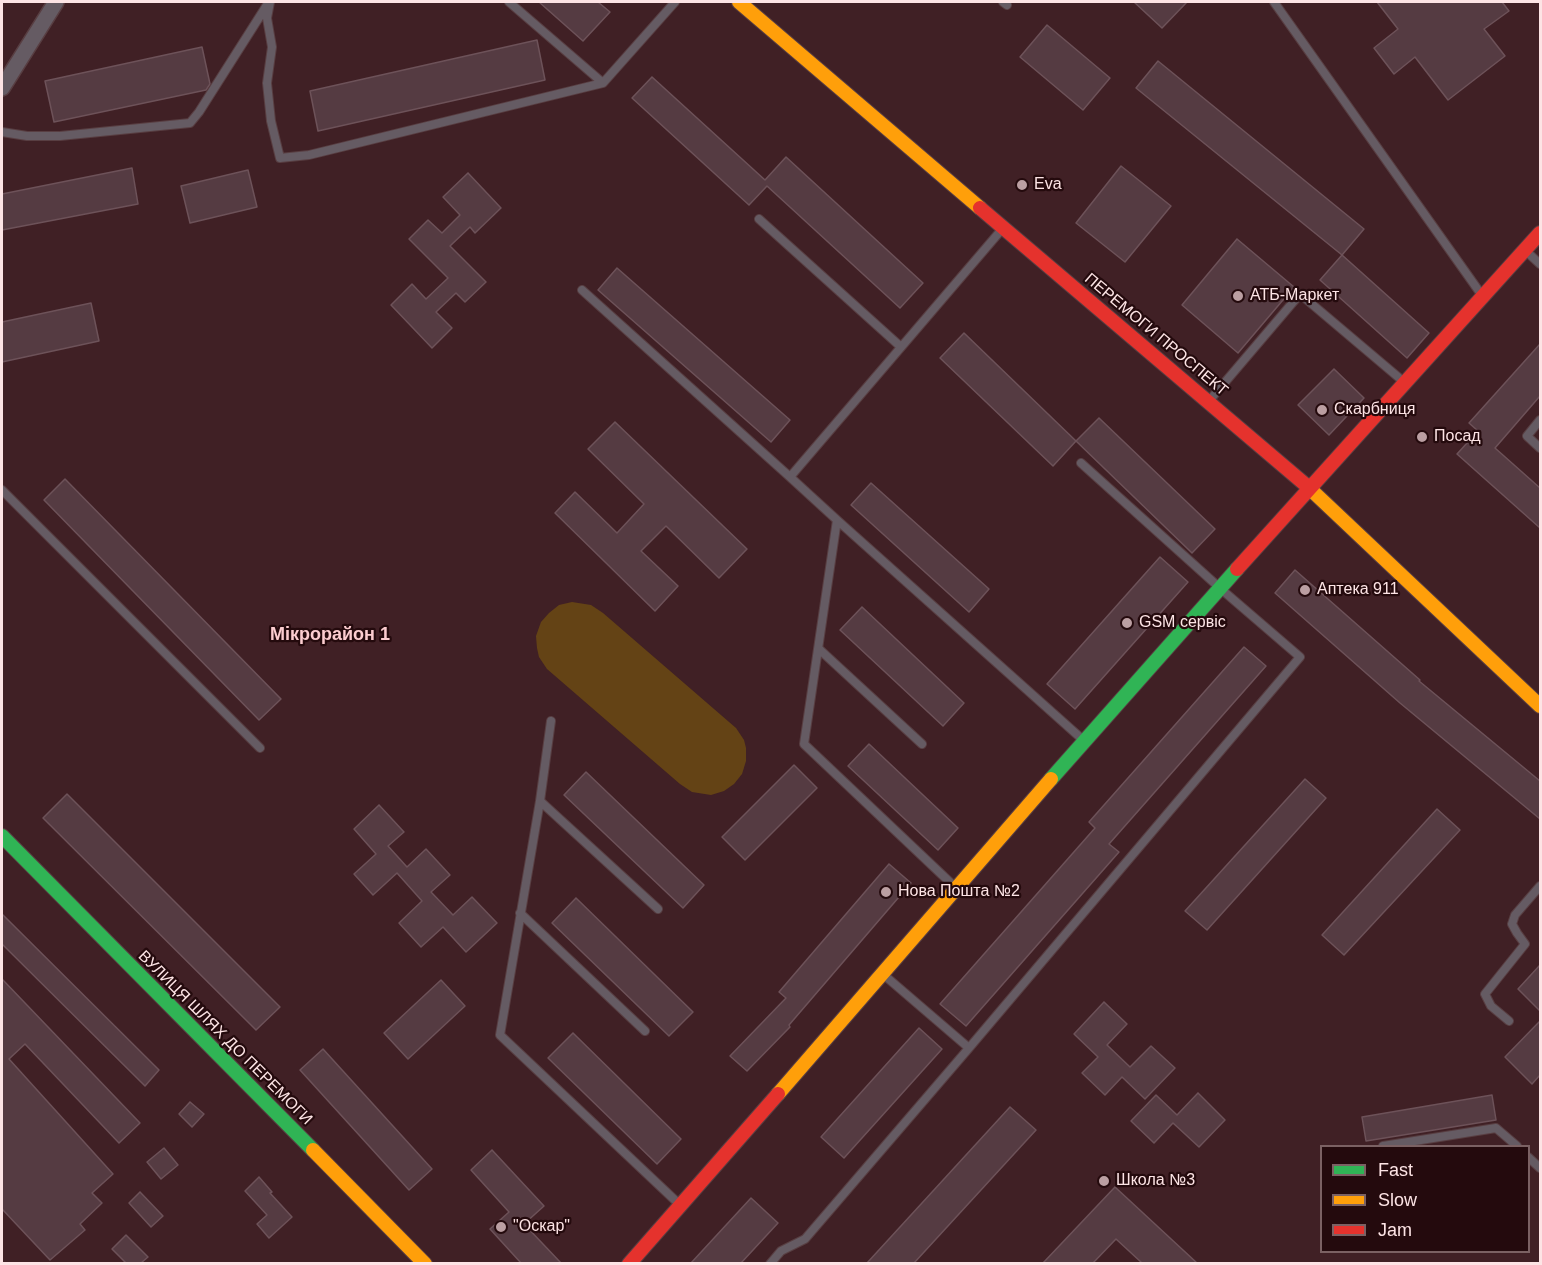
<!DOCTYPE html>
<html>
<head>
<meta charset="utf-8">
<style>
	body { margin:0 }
	#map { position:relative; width:1542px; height:1265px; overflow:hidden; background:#402025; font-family:Helvetica,sans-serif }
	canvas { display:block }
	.frame { position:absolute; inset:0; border:3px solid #fde4e5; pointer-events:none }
	.legend { position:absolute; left:1320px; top:1145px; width:210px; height:108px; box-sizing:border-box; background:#240a0d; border:2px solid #7b6163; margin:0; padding:8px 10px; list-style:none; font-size:18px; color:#fde4e5 }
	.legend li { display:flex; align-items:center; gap:12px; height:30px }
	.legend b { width:30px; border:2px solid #7b6163 }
</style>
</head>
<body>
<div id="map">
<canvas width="1542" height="1265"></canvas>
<div class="frame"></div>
<ul class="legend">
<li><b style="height:8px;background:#30b455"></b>Fast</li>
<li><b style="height:8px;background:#ff9f0a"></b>Slow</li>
<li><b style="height:8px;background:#e5322d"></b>Jam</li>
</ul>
</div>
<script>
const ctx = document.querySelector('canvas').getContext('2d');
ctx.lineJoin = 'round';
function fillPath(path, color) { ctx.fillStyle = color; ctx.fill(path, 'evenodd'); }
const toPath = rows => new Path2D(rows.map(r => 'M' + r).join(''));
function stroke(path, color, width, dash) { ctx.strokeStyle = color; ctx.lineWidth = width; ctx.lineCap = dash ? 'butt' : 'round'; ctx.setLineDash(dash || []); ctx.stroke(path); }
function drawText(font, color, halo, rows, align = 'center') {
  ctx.font = font + ' Helvetica,sans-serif'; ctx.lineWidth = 4.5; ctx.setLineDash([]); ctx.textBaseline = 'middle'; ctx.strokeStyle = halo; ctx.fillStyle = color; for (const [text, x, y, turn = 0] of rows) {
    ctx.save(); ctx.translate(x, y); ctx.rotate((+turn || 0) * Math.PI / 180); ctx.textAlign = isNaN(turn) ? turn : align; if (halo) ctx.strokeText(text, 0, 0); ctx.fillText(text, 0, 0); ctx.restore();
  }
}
const green = toPath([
	[572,602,591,605,603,613,736,728,744,740,746,748,746,761,742,774,734,784,724,791,711,795,692,792,680,784,547,669,539,657,537,648,536,636,541,622,549,613,559,605]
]);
const building = toPath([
	[539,2,598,2,610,12,583,41,539,2],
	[1134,2,1187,2,1162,28,1134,2],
	[1377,2,1502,2,1509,11,1484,29,1505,56,1448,100,1415,57,1394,74,1374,48,1398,29,1377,2],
	[1047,25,1110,78,1083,110,1020,57,1047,25],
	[537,40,545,80,318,131,310,91,537,40],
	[202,47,210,84,206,90,54,122,45,81,202,47],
	[1158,61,1364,229,1342,255,1136,88,1158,61],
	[652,77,765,180,786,157,923,283,900,308,767,186,749,205,632,98,652,77],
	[1121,166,1171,206,1125,262,1076,223,1121,166],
	[132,168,138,204,2,230,2,194,132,168],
	[248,170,257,207,190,223,181,186,248,170],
	[468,173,501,208,475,233,470,227,450,246,486,282,465,302,456,293,436,312,452,328,432,348,391,305,412,284,426,299,448,278,409,239,428,220,442,233,460,215,443,197,468,173],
	[1237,239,1294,287,1238,353,1182,305,1237,239],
	[1342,255,1429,333,1407,358,1320,280,1342,255],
	[617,268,790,420,771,442,598,290,617,268],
	[91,303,99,341,2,362,2,322,91,303],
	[964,333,1076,441,1053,466,940,358,964,333],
	[1540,344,1540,396,1495,448,1540,488,1540,528,1457,454,1478,431,1469,423,1540,344],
	[1334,369,1364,398,1329,435,1298,405,1334,369],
	[1099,418,1215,529,1192,553,1076,441,1099,418],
	[615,422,747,549,719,578,666,526,641,551,678,586,655,611,555,513,575,492,617,533,644,504,588,449,615,422],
	[65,479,281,699,259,720,44,500,65,479],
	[871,483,989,589,969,612,851,505,871,483],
	[1160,557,1188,582,1075,709,1047,684,1160,557],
	[1295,570,1420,680,1419,681,1540,781,1540,819,1400,703,1275,593,1295,570],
	[862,607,964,703,943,726,840,630,862,607],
	[1244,647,1266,666,1109,844,1119,852,966,1026,940,1004,1095,828,1089,822,1244,647],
	[869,744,958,828,938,850,848,766,869,744],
	[794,765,817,788,745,860,722,837,794,765],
	[586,772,704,885,683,908,564,795,586,772],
	[1305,779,1326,798,1207,930,1185,911,1305,779],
	[67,794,280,1007,256,1030,43,818,67,794],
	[379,805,404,832,388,846,407,867,426,849,450,875,431,892,453,915,472,897,497,923,466,952,443,927,421,947,399,923,422,901,397,873,373,895,354,874,376,854,354,829,379,805],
	[1437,809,1460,830,1344,955,1322,935,1437,809],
	[889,864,911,883,789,1025,790,1027,747,1071,730,1056,786,998,779,992,889,864],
	[576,898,693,1012,669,1036,552,923,576,898],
	[2,914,159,1070,145,1086,2,944,2,914],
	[1540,965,1540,1011,1518,989,1540,965],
	[2,979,140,1123,119,1143,25,1044,9,1059,113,1174,92,1193,102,1203,80,1224,85,1230,50,1260,2,1209,2,979],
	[441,980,465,1006,408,1059,384,1033,441,980],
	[1104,1002,1127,1024,1107,1045,1130,1067,1151,1046,1175,1068,1145,1099,1122,1077,1105,1095,1082,1073,1098,1057,1074,1034,1104,1002],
	[1540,1021,1540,1075,1532,1084,1505,1057,1540,1021],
	[919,1028,942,1049,844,1158,821,1137,919,1028],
	[573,1033,681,1139,657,1164,548,1058,573,1033],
	[323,1049,432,1169,409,1190,300,1070,323,1049],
	[1198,1093,1225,1120,1199,1147,1173,1123,1154,1143,1131,1121,1156,1095,1177,1115,1198,1093],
	[1492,1095,1496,1120,1366,1141,1362,1117,1492,1095],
	[190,1102,204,1114,192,1127,179,1114,190,1102],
	[1010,1107,1036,1130,914,1263,867,1263,1010,1107],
	[164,1148,178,1165,161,1179,147,1162,164,1148],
	[492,1150,544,1206,524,1224,561,1263,521,1263,490,1229,509,1212,471,1170,492,1150],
	[259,1177,272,1192,270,1193,292,1217,269,1238,257,1224,267,1215,245,1191,259,1177],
	[1115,1187,1197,1263,1142,1263,1116,1239,1093,1263,1043,1263,1115,1187],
	[140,1192,163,1216,151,1227,129,1203,140,1192],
	[751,1198,778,1223,741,1263,691,1263,751,1198],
	[126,1235,148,1257,141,1263,126,1263,112,1249,126,1235]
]);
const lane = toPath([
	[270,2,267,18,272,47,267,83,271,121,280,158,309,155,603,83,675,2],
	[509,2,603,83],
	[1003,2,1007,5],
	[1274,2,1481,294],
	[2,132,27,136,60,136,190,123,199,112,267,5],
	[759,219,901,347],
	[1526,251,1540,264],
	[582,290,790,477],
	[1209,401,1300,294,1404,382],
	[1540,420,1527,436,1540,448],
	[2,490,260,748],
	[837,520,790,477,1003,228],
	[819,649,922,744],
	[551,721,540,801,500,1035,679,1204],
	[540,801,658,909],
	[956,888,804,744,837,520,1082,739],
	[520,913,645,1031],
	[884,975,969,1048],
	[1509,1021,1491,1006,1485,994,1525,944,1517,933,1512,924,1515,915,1540,886],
	[1383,1146,1496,1128,1517,1146],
	[1528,1157,1540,1168],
	[770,1264,781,1251,805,1239,969,1048,1300,657,1221,589,1081,463]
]);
const street = toPath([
	[2,88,56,2]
]);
const fast = toPath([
	[1051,779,1237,569],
	[2,836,313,1150]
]);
const slow = toPath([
	[739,2,980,208],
	[1307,486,1540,706],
	[778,1094,1051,779],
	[313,1150,425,1264]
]);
const jam = toPath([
	[980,208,1307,486],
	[1237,569,1540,233],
	[629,1264,778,1094]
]);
const markers = [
	[1022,185,6,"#bb9fa2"],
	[1238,296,6,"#bb9fa2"],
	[1322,410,6,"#bb9fa2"],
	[1422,437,6,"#bb9fa2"],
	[1305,590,6,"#bb9fa2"],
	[1127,623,6,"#bb9fa2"],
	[886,892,6,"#bb9fa2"],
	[1104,1181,6,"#bb9fa2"],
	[501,1227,6,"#bb9fa2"]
];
const poiNames = [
	["Eva",1034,185],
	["АТБ-Маркет",1250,296],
	["Скарбниця",1334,410],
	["Посад",1434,437],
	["Аптека 911",1317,590],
	["GSM сервіс",1139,623],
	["Нова Пошта №2",898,892],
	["Школа №3",1116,1181],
	["\"Оскар\"",513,1227]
];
const streetNames = [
	["ПЕРЕМОГИ ПРОСПЕКТ",1156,335,40],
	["ВУЛИЦЯ ШЛЯХ ДО ПЕРЕМОГИ",225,1038,45]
];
const neighbourhoodNames = [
	["Мікрорайон 1",330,635]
];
fillPath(green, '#644315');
fillPath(building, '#553b42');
stroke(building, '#6d5259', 1.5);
stroke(lane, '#583e42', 10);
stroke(street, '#583e42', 18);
stroke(fast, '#583e42', 16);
stroke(slow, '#583e42', 16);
stroke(jam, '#583e42', 16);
stroke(lane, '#655b63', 8);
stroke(street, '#655b63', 15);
stroke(fast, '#30b455', 14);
stroke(slow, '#ff9f0a', 14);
stroke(jam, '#e5322d', 14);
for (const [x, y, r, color] of markers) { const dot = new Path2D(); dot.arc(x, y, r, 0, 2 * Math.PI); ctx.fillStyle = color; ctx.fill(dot); stroke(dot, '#240a0d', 2); }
drawText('16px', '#fde4e5', '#240a0d', poiNames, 'left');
drawText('16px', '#fde4e5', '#240a0d', streetNames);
drawText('bold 18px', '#fccdd0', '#240a0d', neighbourhoodNames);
</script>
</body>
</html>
